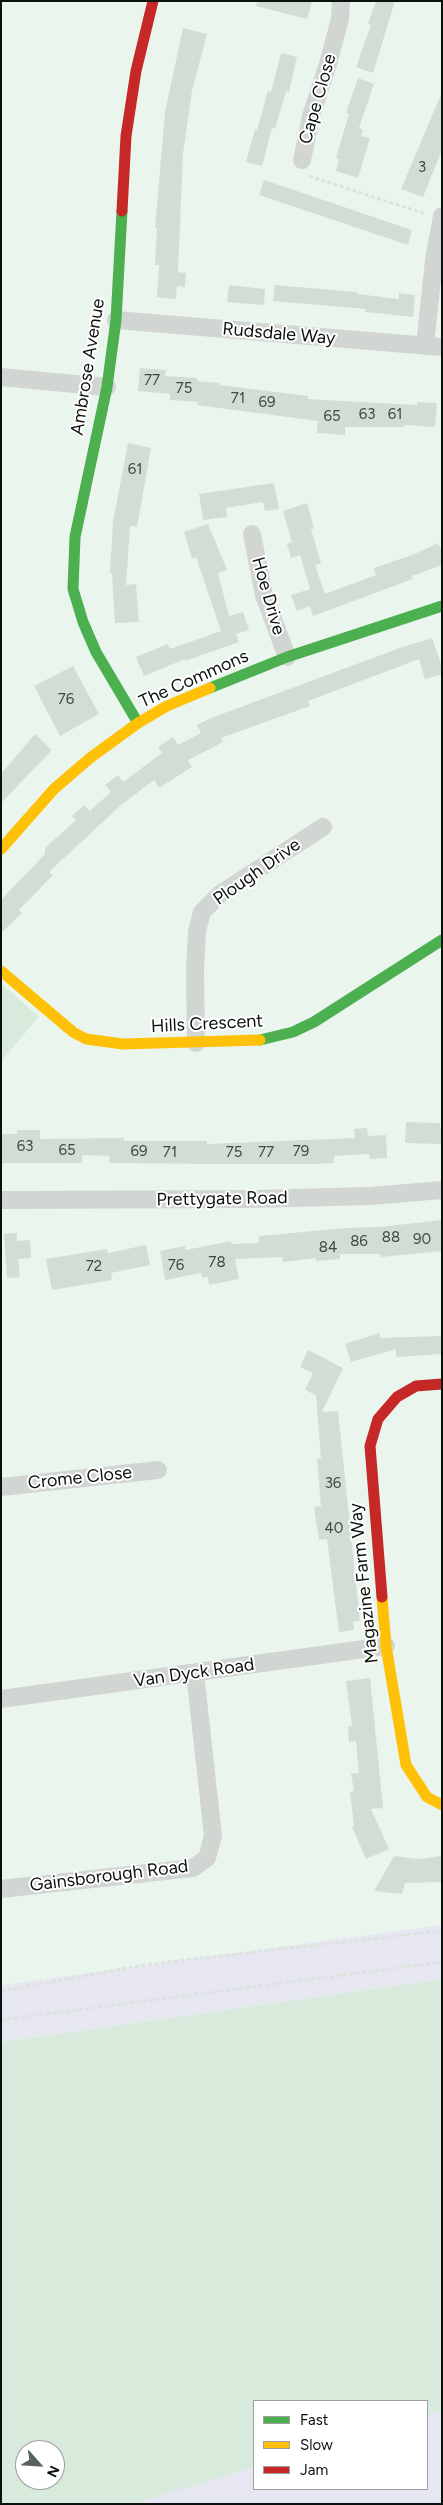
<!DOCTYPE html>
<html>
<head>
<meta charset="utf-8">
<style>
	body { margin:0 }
	#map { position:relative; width:443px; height:2505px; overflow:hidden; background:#eaf6ed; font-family:Figtree,sans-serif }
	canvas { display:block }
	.frame { position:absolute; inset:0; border:2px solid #0b120d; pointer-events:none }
	.legend { position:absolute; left:253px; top:2400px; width:175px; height:90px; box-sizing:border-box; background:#fff; border:1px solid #9da09e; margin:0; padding:6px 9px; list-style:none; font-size:15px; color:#0b120d }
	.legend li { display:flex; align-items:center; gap:10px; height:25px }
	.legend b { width:25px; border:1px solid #9da09e }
	.north { position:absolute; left:15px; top:2440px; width:50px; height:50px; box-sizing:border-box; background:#fff; border:1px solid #9da09e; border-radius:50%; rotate:116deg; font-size:14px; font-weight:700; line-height:20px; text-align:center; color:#0b120d }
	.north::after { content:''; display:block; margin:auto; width:18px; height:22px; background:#59625b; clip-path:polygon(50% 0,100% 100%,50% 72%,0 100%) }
</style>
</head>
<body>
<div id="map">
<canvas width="443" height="2505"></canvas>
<div class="frame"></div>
<ul class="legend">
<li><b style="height:6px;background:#4caf50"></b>Fast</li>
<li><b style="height:6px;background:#ffc107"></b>Slow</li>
<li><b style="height:6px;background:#c62828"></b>Jam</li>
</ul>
<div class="north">N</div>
</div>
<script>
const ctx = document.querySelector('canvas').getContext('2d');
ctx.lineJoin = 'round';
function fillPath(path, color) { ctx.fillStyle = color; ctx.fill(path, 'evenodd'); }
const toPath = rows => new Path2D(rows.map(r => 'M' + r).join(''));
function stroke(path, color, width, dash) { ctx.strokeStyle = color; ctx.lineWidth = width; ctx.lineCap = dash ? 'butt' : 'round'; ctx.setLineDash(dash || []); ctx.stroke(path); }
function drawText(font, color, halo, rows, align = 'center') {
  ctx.font = font + ' Figtree,sans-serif'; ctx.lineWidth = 4; ctx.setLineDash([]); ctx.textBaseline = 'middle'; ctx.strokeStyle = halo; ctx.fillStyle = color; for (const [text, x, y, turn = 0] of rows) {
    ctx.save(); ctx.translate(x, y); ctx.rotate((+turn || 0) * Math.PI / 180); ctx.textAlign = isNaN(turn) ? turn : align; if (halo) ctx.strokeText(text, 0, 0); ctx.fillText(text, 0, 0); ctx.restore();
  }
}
const built = toPath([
	[1,983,39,1017,1,1061],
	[442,1979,442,2504,1,2504,1,2042],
	[254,2401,427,2401,427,2489,254,2489],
	[25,2450,55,2450,55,2480,25,2480]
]);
const green = toPath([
	[442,1925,442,1979,1,2042,1,1985],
	[442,2411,442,2504,133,2504,254,2467,254,2489,427,2489,427,2415]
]);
const building = toPath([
	[257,1,312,1,307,19,256,6],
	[376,1,395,1,373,73,356,67,371,25,368,24],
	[183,28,207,34,192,91,183,154,178,272,186,273,185,287,177,286,176,299,157,297,159,265,155,265,157,228,155,228,165,112],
	[281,53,297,57,289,92,286,91,275,129,272,128,262,166,246,162,255,129,257,130,268,91,271,92],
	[358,78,374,84,359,128,363,130,361,136,370,138,358,178,336,171,339,159,336,158,349,114,346,113],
	[442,92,442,150,423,197,401,189],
	[264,180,412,230,408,245,259,195],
	[229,285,265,289,264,305,227,302],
	[275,285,357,292,357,294,399,299,399,293,415,295,413,317,365,312,365,309,273,301],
	[140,368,166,370,165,376,197,378,197,381,219,383,219,385,308,396,308,399,417,405,418,402,437,403,435,427,404,425,404,427,345,427,345,435,317,433,318,421,197,405,198,402,170,400,170,394,138,391],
	[128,443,151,448,137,527,130,526,128,556,126,585,136,584,139,622,115,623,112,573,110,573,113,522],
	[274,483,279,509,265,511,263,502,226,508,227,517,203,520,199,494],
	[307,503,314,528,311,529,321,563,315,565,325,594,376,575,374,568,415,554,438,543,442,552,442,565,412,576,413,579,313,616,310,606,297,611,291,595,310,589,300,555,291,558,287,544,292,542,283,511],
	[208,524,227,570,218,573,229,616,243,612,249,630,236,634,239,642,185,661,185,659,144,676,136,657,168,644,170,649,221,631,196,557,192,559,184,532],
	[432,638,442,667,442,674,425,679,419,659,308,701,310,706,221,738,223,742,188,760,192,767,159,788,154,780,120,806,49,872,53,875,19,910,22,913,1,933,1,900,45,854,45,848,76,820,72,816,84,805,90,811,111,792,105,785,118,775,123,782,162,753,158,747,173,737,178,745,201,733,197,725,211,718,400,648],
	[73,666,99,714,60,736,34,686],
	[35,734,52,750,1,803,1,774],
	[406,1122,440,1123,442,1144,405,1143],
	[367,1128,368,1136,386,1135,387,1158,370,1159,369,1154,334,1156,334,1163,315,1164,220,1164,109,1163,110,1156,82,1155,82,1163,1,1163,1,1134,17,1134,17,1130,40,1130,40,1139,124,1138,124,1141,207,1141,207,1144,355,1138,354,1129],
	[442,1220,442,1251,381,1257,380,1254,340,1254,340,1259,316,1261,316,1258,283,1262,282,1257,235,1259,239,1279,209,1285,208,1277,202,1278,201,1273,165,1280,160,1251,185,1246,186,1250,231,1241,232,1244,259,1243,259,1236,347,1228,379,1227],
	[17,1233,17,1241,30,1240,31,1258,18,1259,20,1277,7,1278,4,1234],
	[146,1245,150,1265,111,1273,112,1280,52,1290,46,1259,107,1249,108,1253],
	[379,1333,381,1338,442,1336,442,1354,396,1357,396,1349,351,1362,345,1344],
	[308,1350,343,1368,322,1412,338,1411,360,1621,353,1622,354,1630,339,1632,327,1539,319,1540,314,1507,321,1506,317,1459,321,1459,316,1395,305,1390,313,1373,300,1367],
	[370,1678,383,1808,371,1809,389,1849,366,1859,352,1827,354,1826,350,1792,354,1791,351,1774,359,1773,356,1741,349,1742,348,1726,352,1726,346,1681],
	[394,1856,417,1859,442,1856,442,1882,405,1883,402,1894,374,1891]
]);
const path = toPath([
	[309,176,426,214],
	[1,1991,149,1964,442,1931],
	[1,2020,442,1962]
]);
const street = toPath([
	[302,160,311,116,328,64,340,19,341,1],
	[116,320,442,347],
	[425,346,434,260,442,216],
	[1,377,107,387],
	[252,534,264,595,287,657],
	[196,1043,195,971,197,931,202,912,220,894,323,827],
	[1,1200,252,1199,370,1196,442,1190],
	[1,1487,158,1470],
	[1,1699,386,1646],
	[1,1889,193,1868,207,1858,213,1836,195,1673]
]);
const fast = toPath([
	[122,211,116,320,107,387,75,537,73,589,83,622,96,652,138,723],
	[210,688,287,657,442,606],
	[260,1040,293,1032,314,1022,442,940]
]);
const slow = toPath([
	[1,849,54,789,90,758,138,723,167,706,210,688],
	[1,971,73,1032,86,1039,123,1044,260,1040],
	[382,1597,386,1646,406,1765,427,1797,442,1805]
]);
const jam = toPath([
	[122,211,126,136,136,71,153,1],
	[382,1597,370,1446,378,1419,397,1397,416,1386,442,1384]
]);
const numberNames = [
	["3",422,168],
	["77",152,381],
	["75",184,389],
	["71",238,399],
	["69",267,403],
	["63",367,415],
	["61",395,415],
	["65",332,417],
	["61",135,470],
	["76",66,700],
	["63",25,1147],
	["65",67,1151],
	["69",139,1152],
	["79",301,1152],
	["71",170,1153],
	["75",234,1153],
	["77",266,1153],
	["88",391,1238],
	["90",422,1240],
	["86",359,1242],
	["84",328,1248],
	["78",217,1263],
	["76",176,1266],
	["72",94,1267],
	["36",333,1484],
	["40",334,1529]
];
const streetNames = [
	["Cape Close",318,99,-74],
	["Rudsdale Way",279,334,5],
	["Ambrose Avenue",88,367,-81],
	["Hoe Drive",268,596,74],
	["The Commons",194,679,-24],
	["Plough Drive",257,872,-35],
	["Hills Crescent",207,1024,-3],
	["Prettygate Road",222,1199,-1],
	["Crome Close",80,1478,-6],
	["Magazine Farm Way",364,1583,-96],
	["Van Dyck Road",194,1673,-8],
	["Gainsborough Road",109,1876,-7]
];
fillPath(built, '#d7eadb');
fillPath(green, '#e6e7f1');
fillPath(building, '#d2ded5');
stroke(path, '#dee2df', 3, [4, 2.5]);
stroke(street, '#d2d6d2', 18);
stroke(fast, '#4caf50', 11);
stroke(slow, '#ffc107', 11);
stroke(jam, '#c62828', 11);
drawText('15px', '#3f4741', null, numberNames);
drawText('18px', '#0b120d', '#fff', streetNames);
</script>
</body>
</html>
